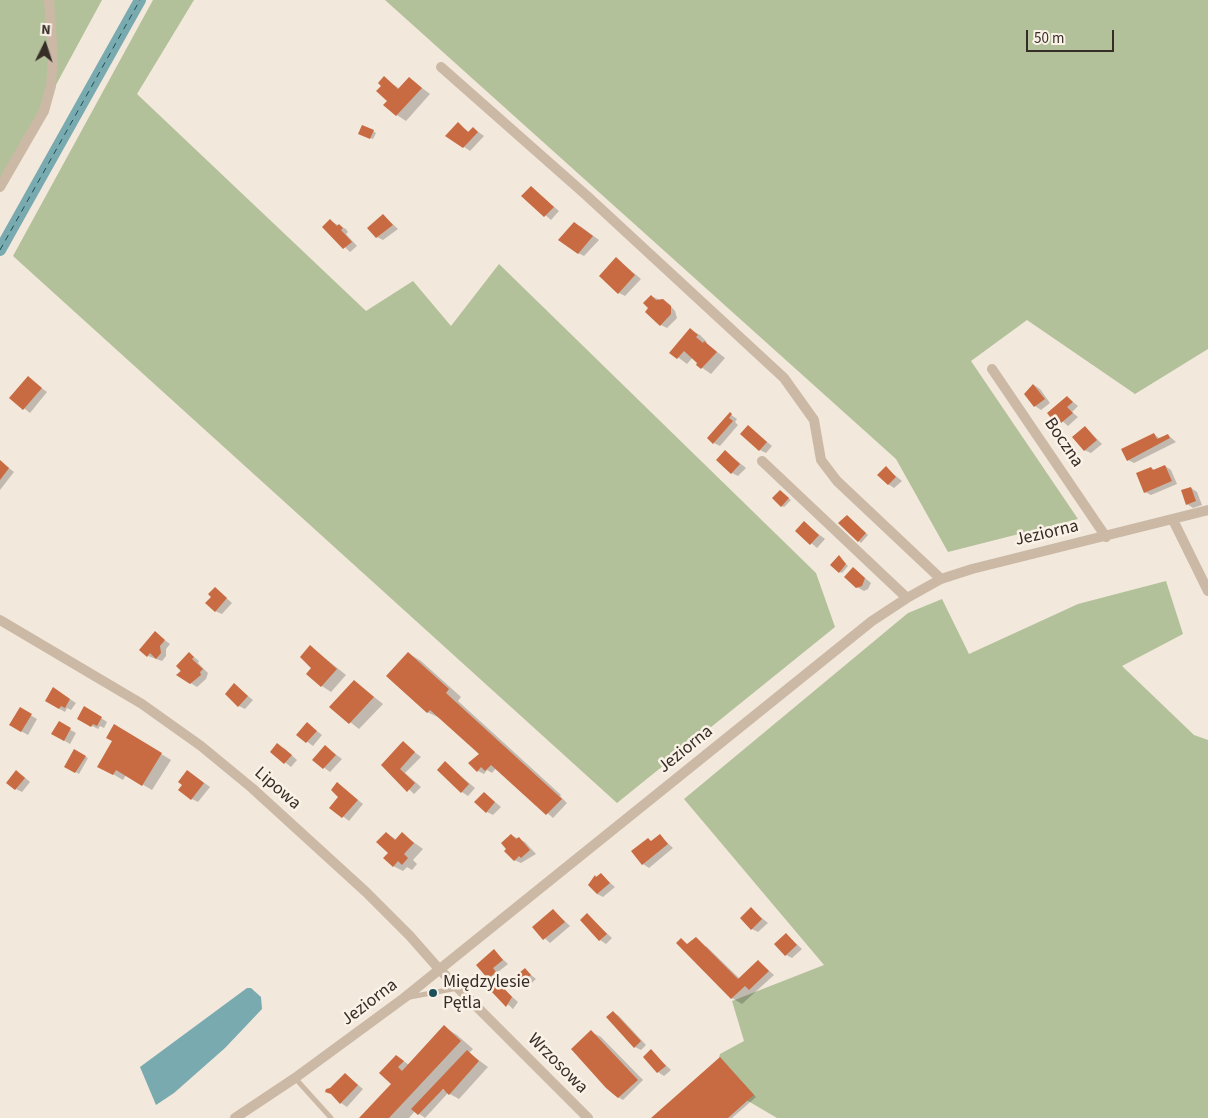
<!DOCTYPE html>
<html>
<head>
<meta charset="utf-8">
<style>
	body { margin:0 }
	#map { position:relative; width:1208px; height:1118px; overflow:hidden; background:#f2e8db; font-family:"Source Sans 3",sans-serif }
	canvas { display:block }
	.north { position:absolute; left:20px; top:20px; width:50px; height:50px; -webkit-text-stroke:4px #faf2e7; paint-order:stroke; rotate:4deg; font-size:14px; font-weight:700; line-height:20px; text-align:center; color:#362d27 }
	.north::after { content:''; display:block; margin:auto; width:18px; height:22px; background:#362d27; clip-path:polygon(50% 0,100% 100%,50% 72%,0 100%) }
	.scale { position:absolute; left:1026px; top:30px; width:88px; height:22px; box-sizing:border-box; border:2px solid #362d27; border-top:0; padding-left:6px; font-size:15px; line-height:18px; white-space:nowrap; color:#362d27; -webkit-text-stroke:4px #faf2e7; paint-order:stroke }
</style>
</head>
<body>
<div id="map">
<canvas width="1208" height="1118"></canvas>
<div class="north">N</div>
<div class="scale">50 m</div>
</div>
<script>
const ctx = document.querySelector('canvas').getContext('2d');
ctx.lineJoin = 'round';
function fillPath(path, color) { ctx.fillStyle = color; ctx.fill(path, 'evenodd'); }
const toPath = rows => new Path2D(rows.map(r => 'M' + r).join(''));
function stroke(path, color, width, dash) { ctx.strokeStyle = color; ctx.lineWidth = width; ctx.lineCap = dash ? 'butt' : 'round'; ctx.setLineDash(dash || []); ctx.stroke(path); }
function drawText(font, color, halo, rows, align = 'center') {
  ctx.font = font + ' "Source Sans 3",sans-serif'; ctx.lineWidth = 5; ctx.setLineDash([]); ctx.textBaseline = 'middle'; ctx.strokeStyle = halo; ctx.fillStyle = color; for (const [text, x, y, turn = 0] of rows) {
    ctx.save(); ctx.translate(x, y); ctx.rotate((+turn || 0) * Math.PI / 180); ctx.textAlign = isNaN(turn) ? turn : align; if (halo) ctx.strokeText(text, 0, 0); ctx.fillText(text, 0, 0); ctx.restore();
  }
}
const green = toPath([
	[0,0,102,0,0,188],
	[153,0,194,0,137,94,366,311,413,281,451,326,499,264,816,573,835,627,617,803,13,256],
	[385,0,1208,0,1208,349,1135,394,1027,320,971,361,1078,519,948,552,896,459],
	[1166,581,1183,634,1122,666,1194,735,1208,740,1208,1118,777,1118,714,1081,720,1054,744,1041,732,1001,824,965,684,799,908,613,942,599,969,654,1078,604]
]);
const water = toPath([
	[247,988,251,988,261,997,262,1009,225,1048,174,1093,156,1105,140,1067]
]);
const shadow = toPath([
	[384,78,400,89,409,78,430,94,406,121,397,115,388,101,383,85],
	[458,124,469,132,473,128,484,136,470,151,447,135],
	[373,131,376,133,373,139,362,135],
	[531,187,559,211,551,220,523,196],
	[383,215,398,229,383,240,377,237],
	[330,221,346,229,348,232,346,234,357,246,350,252,324,227],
	[580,226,599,240,584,256,578,253],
	[616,258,641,279,625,296,619,293],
	[651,296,669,304,675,311,677,318,667,328,661,325,650,308],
	[691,330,700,335,707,342,706,343,725,358,711,374,697,364,699,362,693,357,687,364,671,352],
	[28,378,47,392,30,413,11,398],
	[1034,385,1040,389,1050,403,1041,410,1035,406,1026,394],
	[1068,398,1078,406,1072,412,1078,417,1068,426,1060,419,1052,417],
	[730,414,737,419,735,422,738,425,720,446,714,443],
	[748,426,772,446,766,453,760,450],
	[1085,427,1102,444,1091,453,1084,450],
	[1154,434,1160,439,1168,435,1176,442,1134,463,1128,460],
	[726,452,746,468,738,476,732,473],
	[0,461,14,472,0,490],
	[1165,466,1171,470,1177,484,1151,495,1145,492,1151,468,1155,470],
	[886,468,902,481,894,488,888,484],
	[1191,488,1197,492,1202,505,1193,508,1187,504],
	[780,491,791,500,784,507,781,506],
	[847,516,868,535,861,543,859,541],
	[804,523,825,539,817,548,797,531],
	[839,557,848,566,842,573,840,572],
	[853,568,871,583,868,589,864,591,857,587],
	[215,588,232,603,222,614,215,611,213,597],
	[155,633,170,644,166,649,166,656,162,661,148,656],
	[311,647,346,675,331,692,322,686,313,668],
	[189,653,199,661,198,663,208,673,206,679,197,687,178,675],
	[408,653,421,661,461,697,458,701,561,795,560,796,567,803,553,818,496,768,492,773,487,770,484,774,478,771,481,754,442,719,427,712],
	[354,681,383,704,359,729,331,707],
	[234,685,253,700,245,709,239,706],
	[59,692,76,703,71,710,67,708,65,712,46,701],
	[85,707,107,722,104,728,100,726,98,729,79,719],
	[20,709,37,719,28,735,10,725],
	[59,723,76,733,70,744,53,734],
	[308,724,322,735,313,746,298,735],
	[124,731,171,760,152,790,126,775,123,780,99,766],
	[403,743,421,757,405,773,421,787,414,794,383,765],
	[326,747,342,759,330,772,314,760],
	[284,748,297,760,291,767,272,752],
	[74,751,88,758,79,774,65,766],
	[445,763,475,788,468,796,462,792],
	[188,771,210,787,198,802,192,799],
	[22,775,30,782,22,792,16,789],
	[338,784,363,804,349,821,331,807,340,797],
	[484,793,501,807,493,815,487,812],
	[386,833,397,840,402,834,423,849,413,860,417,864,412,870,407,867,403,871,393,866],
	[511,835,525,842,536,854,521,863,514,860],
	[660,836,673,848,649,868,643,864],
	[601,875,615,887,603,897,597,894,597,878],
	[751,909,768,923,758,932,752,929],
	[554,911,570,926,550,943,534,928],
	[587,915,612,938,606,944,600,940,582,920],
	[786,934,802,949,792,958,786,955],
	[706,946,740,979,758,961,774,975,742,1004,732,998,693,959],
	[494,951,508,964,498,972,501,976,495,982,489,978],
	[525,970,536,979,525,989,518,985],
	[498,984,518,1002,513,1009,492,990],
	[613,1012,619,1016,646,1045,641,1050,635,1047],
	[444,1027,457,1035,473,1049,469,1053,488,1067,459,1099,448,1093,425,1118,415,1111,409,1118,361,1118,392,1084,397,1056,409,1065],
	[440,1085,445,1090,445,1091,438,1087],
	[591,1032,601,1037,643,1080,623,1100,613,1094,573,1049],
	[651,1051,671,1070,664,1076,658,1072],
	[720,1058,756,1097,732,1118,653,1118],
	[345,1074,363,1089,347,1107,341,1103,331,1089]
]);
const canal = toPath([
	[0,250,140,0]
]);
const ferry = toPath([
	[0,250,140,0]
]);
const building = toPath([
	[384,76,398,89,409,77,422,88,396,116,383,105,387,101,376,91,381,86,378,83],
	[458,122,468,132,473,127,478,132,463,148,445,136],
	[362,125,374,130,370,139,358,134],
	[531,186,554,207,544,217,521,196],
	[383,214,393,225,376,238,367,228],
	[330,219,337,226,339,224,343,228,341,230,352,242,343,249,322,227],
	[574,222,593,236,578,254,558,240],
	[616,257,635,275,618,294,599,276],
	[651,295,656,300,663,299,671,306,671,314,660,326,645,312,648,308,643,303],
	[690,328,698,335,696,337,703,343,704,341,717,352,701,369,696,365,697,363,684,351,677,359,669,353],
	[28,376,42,388,23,410,9,398],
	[1033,384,1045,399,1034,407,1024,394],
	[1067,396,1073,402,1067,407,1073,413,1061,423,1055,415,1051,418,1047,413],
	[730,412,732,414,729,418,733,421,713,444,707,438],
	[748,425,767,442,759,451,740,434],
	[1085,426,1097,440,1084,451,1072,437],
	[1154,433,1157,439,1168,434,1170,438,1127,461,1121,449],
	[725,450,740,464,731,474,716,460],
	[0,460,9,468,0,480],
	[1165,465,1172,481,1144,493,1136,473,1151,467,1153,470],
	[886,466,896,477,888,485,877,475],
	[1191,487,1196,501,1186,505,1181,490],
	[780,490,789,498,781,507,772,498],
	[847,515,866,533,858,542,838,523],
	[804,521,819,535,810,545,795,531],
	[839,555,846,564,839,573,830,565],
	[853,567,865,578,862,586,856,588,844,577],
	[215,587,227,598,215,612,205,603,211,597,208,594],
	[155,631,165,640,160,646,161,653,156,659,150,653,147,657,139,650],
	[310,645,337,669,321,687,306,674,311,668,300,657],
	[189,652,194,657,192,659,203,669,200,672,201,675,190,684,176,675,181,671,176,666],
	[408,652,449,689,446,693,562,799,546,815,491,765,485,771,481,767,477,772,468,763,479,754,430,710,427,713,386,676],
	[354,680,374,697,349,724,329,707],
	[234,683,248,696,238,707,225,694],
	[53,687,70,699,65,708,61,706,59,709,45,701],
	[84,706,102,717,97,726,93,724,91,727,77,719],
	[20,707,32,714,21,732,9,725],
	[59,721,71,728,64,741,51,734],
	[307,722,317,731,306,743,296,735],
	[114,724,162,753,142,786,116,770,113,775,97,767,112,741,106,738],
	[403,741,415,752,400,769,415,783,407,792,381,765],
	[277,743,292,755,284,764,270,752],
	[325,745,336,755,323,769,312,760],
	[74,749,86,756,75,773,64,767],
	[445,761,469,784,461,793,437,770],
	[16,770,25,778,15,790,6,783],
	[187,770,204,783,191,800,178,790,182,785,178,782],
	[337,782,358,800,342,818,329,808,338,797,331,790],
	[484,792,495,802,486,813,474,802],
	[386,832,395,840,402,832,414,843,404,854,408,858,402,865,398,861,393,867,383,858,388,853,376,842],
	[511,834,516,839,519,837,530,850,521,858,519,856,514,861,504,851,506,849,501,843],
	[660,834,668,844,642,865,631,851,648,838,651,841],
	[601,873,610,883,597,894,588,885,595,875,596,877],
	[751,907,762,919,751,930,740,918],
	[553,909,565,922,543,940,532,927],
	[587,913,607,934,599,941,580,920],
	[786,933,797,945,785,956,774,944],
	[696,937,738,979,758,960,769,971,749,990,745,986,731,999,676,943,681,938,687,944],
	[494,949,503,960,493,968,496,972,488,979,476,965],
	[525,968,531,975,518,986,512,979],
	[498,982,512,997,506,1007,490,990],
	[613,1011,641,1041,634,1048,606,1017],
	[444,1025,461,1041,389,1118,359,1118,391,1084,379,1073,396,1055,404,1061,398,1067,402,1071],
	[591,1030,638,1080,618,1098,606,1088,571,1049],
	[651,1049,666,1066,657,1073,643,1057],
	[467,1050,479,1061,449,1095,443,1089,418,1115,411,1109],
	[720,1057,754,1095,747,1101,728,1118,651,1118],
	[345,1073,358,1085,340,1104,331,1094,325,1092,326,1089,330,1088]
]);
const lane = toPath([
	[410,997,458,988],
	[295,1078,331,1118]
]);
const street = toPath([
	[441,67,586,195,784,378,814,420,821,460,837,481,941,579],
	[0,187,44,111,51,86,53,58,49,0],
	[992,369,1106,537],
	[762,461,907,598],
	[1173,520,1208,591],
	[0,620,142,704,201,746,252,788,366,892,410,936,439,969,588,1118],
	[235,1118,295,1078,404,998,872,621,907,598,941,579,972,569,1208,510]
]);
const markers = [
	[433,993,5,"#1c5159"]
];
const streetNames = [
	["Boczna",1063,443,56],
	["Jeziorna",1047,534,-13],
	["Jeziorna",686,750,-39],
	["Lipowa",277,789,41],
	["Jeziorna",370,1003,-37],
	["Wrzosowa",557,1064,45]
];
const poiNames = [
	["Międzylesie",443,983],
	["Pętla",443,1004]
];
fillPath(green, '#b2c19a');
fillPath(water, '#79aab0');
fillPath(shadow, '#0003');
stroke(canal, '#79aab0', 12);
stroke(ferry, '#1c5159', 1, [6, 5]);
fillPath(building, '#c86b42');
stroke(lane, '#cbb9a6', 5);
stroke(street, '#cbb9a6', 10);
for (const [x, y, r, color] of markers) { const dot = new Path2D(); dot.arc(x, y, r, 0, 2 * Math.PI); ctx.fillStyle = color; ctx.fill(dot); stroke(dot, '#faf2e7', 2); }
drawText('18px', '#362d27', '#faf2e7', streetNames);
drawText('18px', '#362d27', '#faf2e7', poiNames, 'left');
</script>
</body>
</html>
